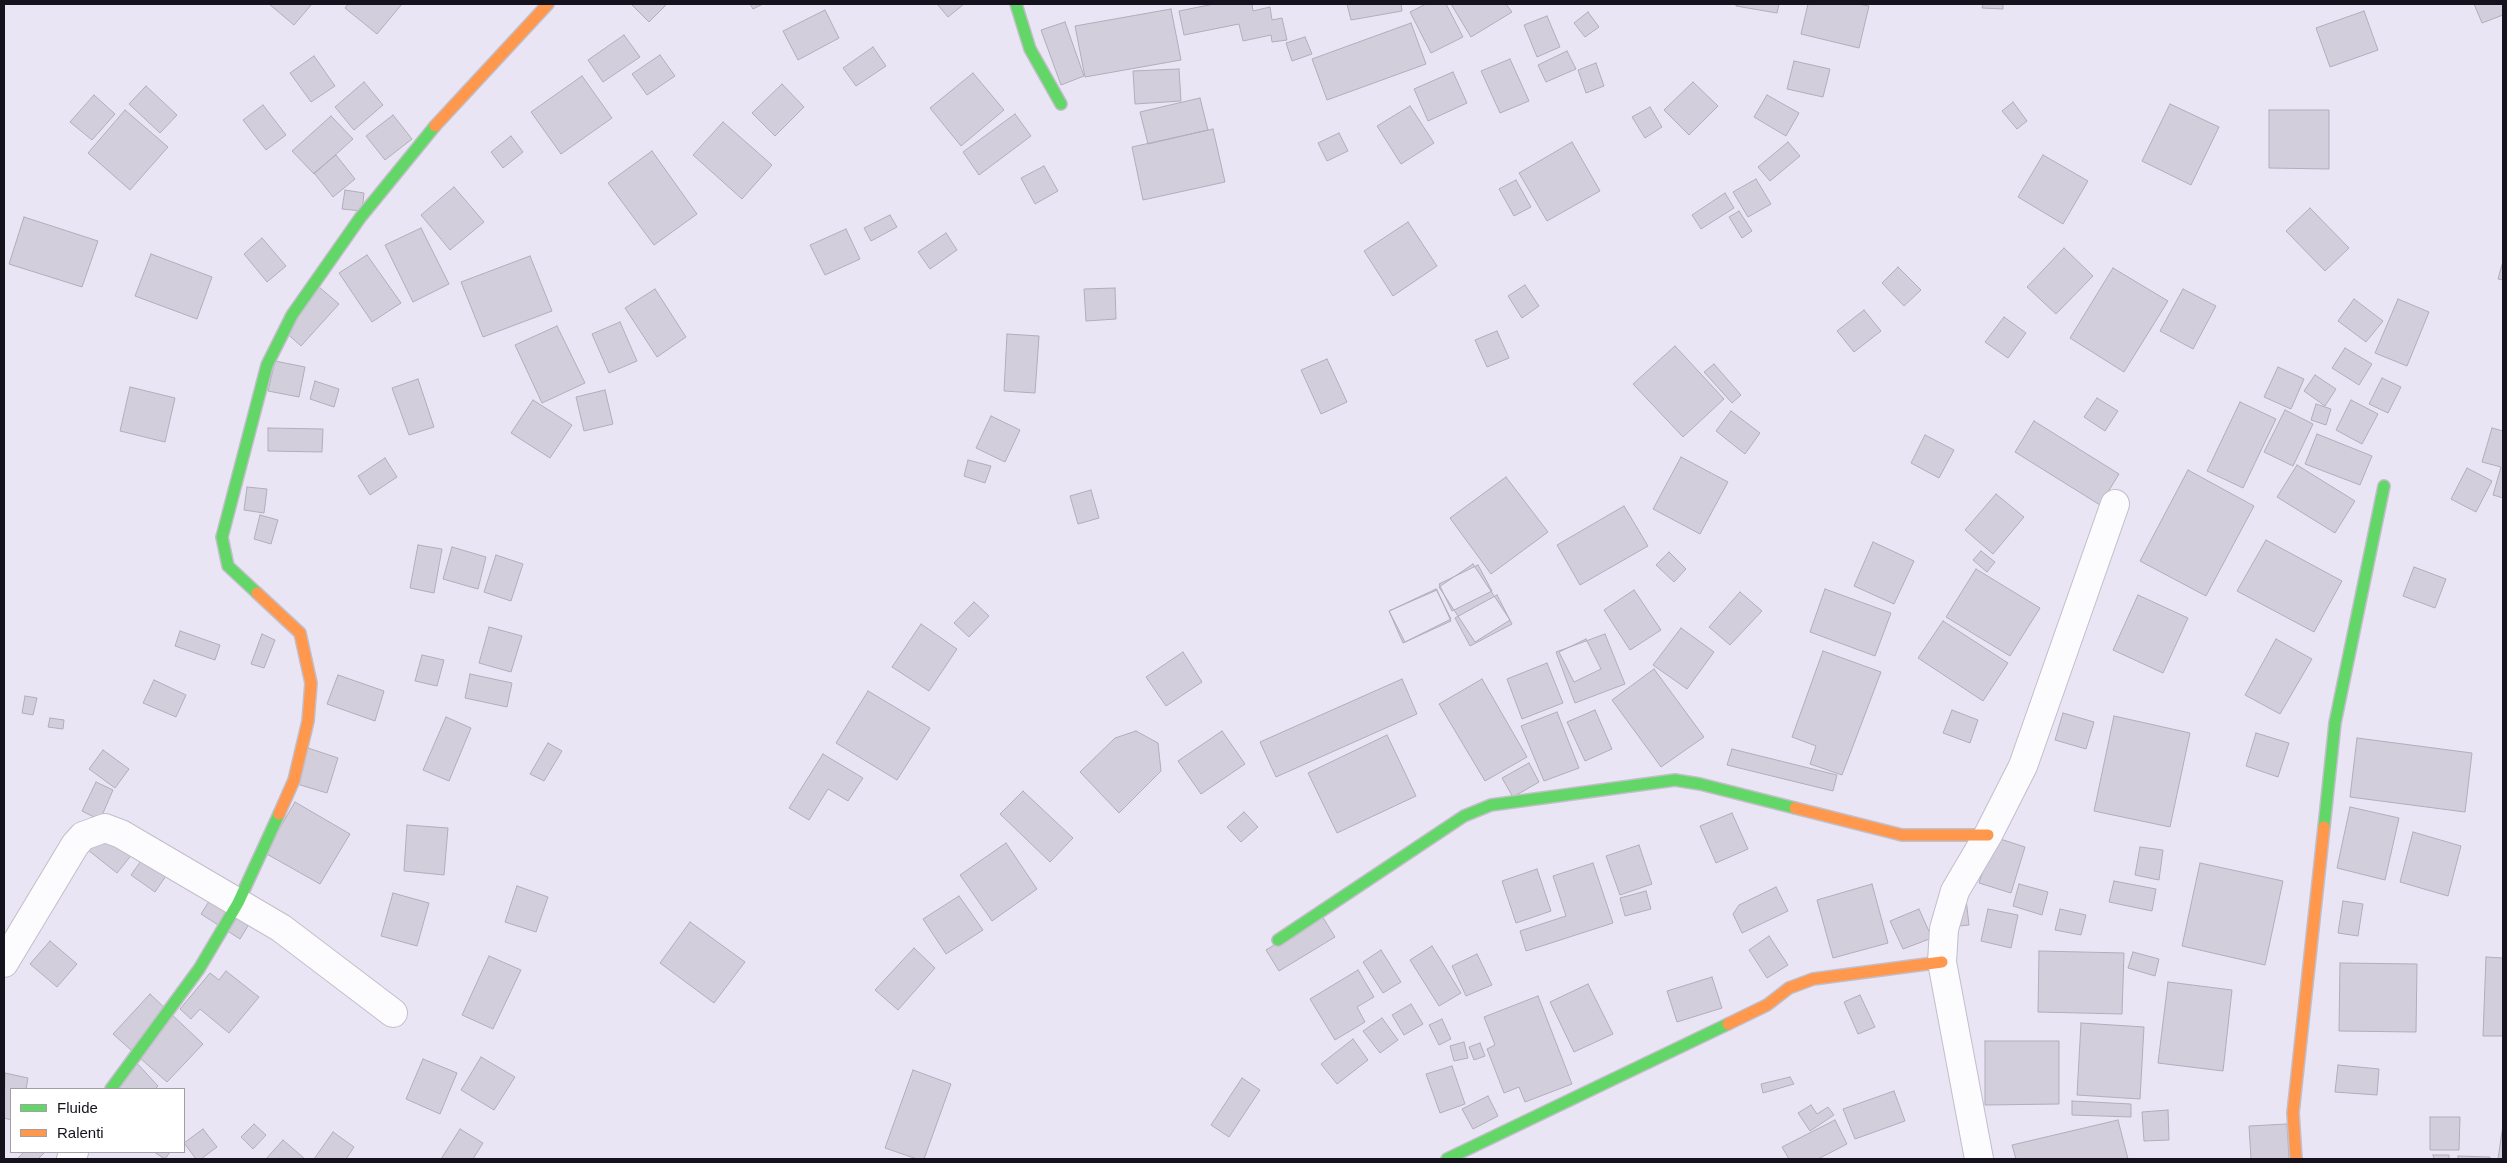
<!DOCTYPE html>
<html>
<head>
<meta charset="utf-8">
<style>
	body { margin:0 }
	#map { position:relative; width:2507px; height:1163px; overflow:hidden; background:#eae5f4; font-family:Helvetica,sans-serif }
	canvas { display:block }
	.frame { position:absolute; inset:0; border:5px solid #16121d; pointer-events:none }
	.legend { position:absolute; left:10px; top:1088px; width:175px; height:65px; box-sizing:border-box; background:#fff; border:1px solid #a2a0a5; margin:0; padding:6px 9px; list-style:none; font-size:15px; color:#16121d }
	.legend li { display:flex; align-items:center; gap:10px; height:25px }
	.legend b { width:25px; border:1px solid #a2a0a5 }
</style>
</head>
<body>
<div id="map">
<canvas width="2507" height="1163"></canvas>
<div class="frame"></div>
<ul class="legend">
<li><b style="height:6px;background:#63d668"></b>Fluide</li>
<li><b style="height:6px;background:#ff974d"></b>Ralenti</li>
</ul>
</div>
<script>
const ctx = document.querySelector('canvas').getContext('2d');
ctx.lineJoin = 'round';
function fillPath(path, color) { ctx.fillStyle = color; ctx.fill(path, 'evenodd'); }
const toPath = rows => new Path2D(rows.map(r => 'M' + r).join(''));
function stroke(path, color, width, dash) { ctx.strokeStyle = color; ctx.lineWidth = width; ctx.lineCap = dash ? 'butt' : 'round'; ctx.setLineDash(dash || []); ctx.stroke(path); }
const building = toPath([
	[269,4,312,4,294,25,269,4],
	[348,4,402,4,377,34,345,8,348,4],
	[631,4,667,4,649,22,631,4],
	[750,4,763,4,753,9,750,4],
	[937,4,964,4,948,17,937,4],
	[1214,4,1252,4,1253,11,1270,7,1272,20,1282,18,1287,40,1272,42,1271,35,1243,41,1239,24,1184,35,1179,11,1214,4],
	[1347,4,1401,4,1402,11,1351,20,1347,4],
	[1426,4,1446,4,1463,37,1431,53,1410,12,1426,4],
	[1451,4,1506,4,1512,12,1471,37,1451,4],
	[1736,4,1779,4,1777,13,1736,6,1736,4],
	[1808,4,1857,4,1869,6,1859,48,1801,34,1808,4],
	[1983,4,2003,4,2003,9,1982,8,1983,4],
	[2474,4,2503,4,2503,15,2482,23,2474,4],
	[1171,9,1181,60,1085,77,1075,26,1171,9],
	[825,10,839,38,798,60,783,31,825,10],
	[2364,11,2378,50,2330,67,2316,28,2364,11],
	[1588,12,1599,27,1585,37,1574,23,1588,12],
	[1547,16,1560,47,1537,57,1524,25,1547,16],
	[1065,22,1084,76,1061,85,1041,30,1065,22],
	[1411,23,1426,64,1327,100,1312,59,1411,23],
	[624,35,640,57,603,82,588,60,624,35],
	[1305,37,1312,54,1292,61,1286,43,1305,37],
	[873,47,886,66,856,86,843,68,873,47],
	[1567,51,1576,69,1546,82,1538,65,1567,51],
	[660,55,675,76,647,95,632,74,660,55],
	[314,56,335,86,311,102,290,73,314,56],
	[1510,59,1529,101,1500,113,1481,71,1510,59],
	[1794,61,1830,69,1823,97,1787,89,1794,61],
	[1596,63,1604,86,1586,93,1578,70,1596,63],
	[1179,69,1181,101,1135,104,1133,71,1179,69],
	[1453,72,1467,103,1428,121,1414,89,1453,72],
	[973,73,1004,110,961,146,930,108,973,73],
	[582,76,612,118,561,154,531,112,582,76],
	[364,82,383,105,354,130,335,107,364,82],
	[1693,82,1718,106,1689,135,1664,110,1693,82],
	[782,84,804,107,775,136,752,113,782,84],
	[146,86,177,115,160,133,129,104,146,86],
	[94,95,115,114,92,140,70,122,94,95],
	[1767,95,1799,113,1786,136,1754,117,1767,95],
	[1200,98,1208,130,1148,144,1140,112,1200,98],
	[2013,102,2027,121,2017,129,2002,111,2013,102],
	[2170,104,2219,127,2191,185,2142,161,2170,104],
	[263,105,286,135,266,150,243,120,263,105],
	[1410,106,1434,143,1401,164,1377,126,1410,106],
	[1650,107,1662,127,1645,138,1632,117,1650,107],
	[125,110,168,147,130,190,88,153,125,110],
	[2269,110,2329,110,2329,169,2269,168,2269,110],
	[1015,114,1031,136,979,175,963,152,1015,114],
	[393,115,412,139,385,160,366,136,393,115],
	[331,116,353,139,314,174,292,151,331,116],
	[723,122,772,165,742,199,693,155,723,122],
	[1213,129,1225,182,1143,200,1132,147,1213,129],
	[1339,133,1348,151,1327,161,1318,143,1339,133],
	[511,136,523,152,503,168,491,152,511,136],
	[1572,142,1600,191,1547,221,1519,173,1572,142],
	[1788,142,1800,156,1770,181,1758,167,1788,142],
	[652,151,697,214,654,245,608,183,652,151],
	[336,155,355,179,333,197,314,173,336,155],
	[2043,155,2088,181,2063,224,2018,197,2043,155],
	[1044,166,1058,191,1035,204,1021,178,1044,166],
	[1756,179,1771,204,1748,217,1733,192,1756,179],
	[1516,180,1531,207,1514,216,1499,189,1516,180],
	[454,187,484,222,450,250,421,215,454,187],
	[345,190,364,193,362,211,342,209,345,190],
	[1725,193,1734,208,1701,229,1692,215,1725,193],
	[2310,208,2349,248,2325,271,2286,231,2310,208],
	[1739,211,1752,231,1742,238,1729,217,1739,211],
	[890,215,897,227,871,241,864,228,890,215],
	[24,217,98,241,82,287,9,264,24,217],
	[1408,222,1437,266,1393,296,1364,251,1408,222],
	[421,228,449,284,413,302,385,245,421,228],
	[846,229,860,259,825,275,810,245,846,229],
	[946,233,957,250,930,269,918,252,946,233],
	[262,238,286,266,267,282,244,254,262,238],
	[2064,248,2093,276,2056,314,2027,287,2064,248],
	[151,254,212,277,197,319,135,296,151,254],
	[367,255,401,303,372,322,339,273,367,255],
	[530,256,552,311,483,337,461,282,530,256],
	[2503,261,2503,280,2498,279,2503,261],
	[1898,267,1921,290,1904,306,1882,283,1898,267],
	[2113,268,2168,301,2124,372,2070,338,2113,268],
	[1525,285,1539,306,1522,318,1508,296,1525,285],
	[319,287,339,304,301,346,282,329,319,287],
	[1115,288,1116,319,1086,321,1084,289,1115,288],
	[655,289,686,337,657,357,625,308,655,289],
	[2183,289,2216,306,2193,349,2160,331,2183,289],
	[2354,299,2383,321,2366,342,2338,321,2354,299],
	[2398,299,2429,312,2407,366,2375,353,2398,299],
	[1864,310,1881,331,1854,352,1837,331,1864,310],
	[2004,317,2026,333,2008,358,1985,342,2004,317],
	[620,322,637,361,609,373,592,334,620,322],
	[557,326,585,383,542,403,515,345,557,326],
	[1497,331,1509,358,1487,367,1475,340,1497,331],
	[1007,334,1039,336,1035,393,1004,391,1007,334],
	[1675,346,1724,399,1683,437,1633,384,1675,346],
	[2345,348,2372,364,2359,385,2332,368,2345,348],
	[1327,359,1347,402,1321,414,1301,370,1327,359],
	[275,361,305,367,299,397,268,391,275,361],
	[1714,364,1741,395,1732,403,1704,372,1714,364],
	[2278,367,2304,379,2291,409,2264,397,2278,367],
	[2315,375,2336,389,2325,406,2304,391,2315,375],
	[2382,378,2401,387,2388,413,2369,404,2382,378],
	[418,379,434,427,409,435,392,388,418,379],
	[315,381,339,389,334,407,310,399,315,381],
	[130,387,175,398,165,442,120,431,130,387],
	[605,390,613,424,584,431,576,397,605,390],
	[2097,398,2118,411,2105,431,2084,417,2097,398],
	[533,400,572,425,550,458,511,433,533,400],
	[2351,400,2378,414,2362,444,2336,430,2351,400],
	[2240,402,2276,419,2243,488,2207,471,2240,402],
	[2316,404,2331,409,2326,425,2311,420,2316,404],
	[2285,410,2313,424,2293,466,2264,452,2285,410],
	[1731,411,1760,433,1745,454,1716,431,1731,411],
	[991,416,1020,430,1005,462,976,448,991,416],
	[2034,421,2119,474,2100,505,2015,452,2034,421],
	[268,428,323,429,322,452,268,451,268,428],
	[2492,428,2503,431,2503,498,2493,495,2501,467,2482,462,2492,428],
	[2317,434,2372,456,2360,485,2305,464,2317,434],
	[1925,435,1954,450,1939,478,1911,463,1925,435],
	[1681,457,1728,482,1700,534,1653,509,1681,457],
	[385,458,397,477,370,495,358,476,385,458],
	[968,460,991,466,985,483,964,476,968,460],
	[2297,465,2355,501,2335,533,2277,497,2297,465],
	[2467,468,2492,481,2476,512,2451,499,2467,468],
	[2188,470,2254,506,2206,596,2140,561,2188,470],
	[1506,477,1548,532,1491,574,1450,518,1506,477],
	[247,487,267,489,264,513,244,510,247,487],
	[1091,490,1099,518,1078,524,1070,496,1091,490],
	[1996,494,2024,517,1993,554,1965,530,1996,494],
	[1624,506,1648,546,1580,585,1557,545,1624,506],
	[260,515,278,520,271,544,254,539,260,515],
	[2266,540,2342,581,2314,632,2237,591,2266,540],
	[1873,542,1914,561,1894,604,1854,586,1873,542],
	[418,545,442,549,434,593,410,588,418,545],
	[452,547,486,557,478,589,443,579,452,547],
	[1981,551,1995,562,1987,572,1973,560,1981,551],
	[1669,552,1686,569,1674,582,1656,565,1669,552],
	[496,555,523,564,511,601,484,592,496,555],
	[1473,564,1510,620,1475,642,1439,587,1473,564],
	[1478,565,1492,591,1452,611,1439,584,1478,565],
	[2414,567,2446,579,2435,608,2403,596,2414,567],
	[1976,569,2040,608,2010,656,1946,617,1976,569],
	[1436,589,1451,619,1405,642,1389,611,1436,589],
	[1825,589,1891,613,1875,656,1810,632,1825,589],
	[1437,590,1451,621,1403,643,1389,611,1437,590],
	[1634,590,1661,630,1630,650,1604,610,1634,590],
	[1740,592,1762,611,1730,645,1709,627,1740,592],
	[1497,595,1512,624,1470,646,1455,618,1497,595],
	[2138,595,2188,618,2163,673,2113,650,2138,595],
	[974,602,989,616,969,637,954,623,974,602],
	[1943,621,2008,663,1983,701,1918,658,1943,621],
	[921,624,957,649,929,691,892,667,921,624],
	[489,627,522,636,511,672,479,663,489,627],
	[1681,628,1714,652,1687,689,1653,665,1681,628],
	[180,631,220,645,215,660,175,646,180,631],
	[262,634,275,640,264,668,251,664,262,634],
	[1605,634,1625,684,1575,703,1556,652,1605,634],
	[1586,639,1601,669,1574,682,1559,652,1586,639],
	[2276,639,2312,659,2280,714,2245,695,2276,639],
	[1823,651,1881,672,1842,775,1810,764,1816,746,1792,737,1823,651],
	[1183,652,1202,682,1166,706,1146,677,1183,652],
	[422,655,444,660,437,686,415,681,422,655],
	[1547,663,1563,703,1522,719,1507,679,1547,663],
	[1654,669,1704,737,1661,767,1612,700,1654,669],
	[470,674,512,683,507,707,465,698,470,674],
	[338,675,384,691,375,721,327,704,338,675],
	[1402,679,1417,714,1276,777,1260,742,1402,679],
	[1482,679,1527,757,1485,781,1439,704,1482,679],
	[154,680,186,695,176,717,143,703,154,680],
	[868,691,930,728,897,780,836,743,868,691],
	[25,696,37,698,33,715,22,713,25,696],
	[1595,710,1612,749,1585,761,1567,722,1595,710],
	[1952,710,1978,720,1970,743,1943,733,1952,710],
	[1557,712,1579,768,1544,781,1521,726,1557,712],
	[2063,713,2094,722,2086,749,2055,740,2063,713],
	[2114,716,2190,733,2170,827,2094,811,2114,716],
	[446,717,471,728,449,781,423,770,446,717],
	[50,718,64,720,63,729,48,727,50,718],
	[1136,731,1158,743,1161,771,1119,813,1080,772,1115,738,1136,731],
	[1222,731,1245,764,1201,794,1178,761,1222,731],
	[2256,733,2289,743,2278,777,2246,766,2256,733],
	[1387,735,1416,796,1337,833,1308,773,1387,735],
	[2357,738,2472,753,2465,812,2350,797,2357,738],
	[548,743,562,751,544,781,530,774,548,743],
	[308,748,338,758,327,793,297,784,308,748],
	[1732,749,1837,775,1833,791,1727,765,1732,749],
	[103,750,129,769,115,788,89,769,103,750],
	[823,754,863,778,848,801,828,789,809,820,789,808,823,754],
	[1529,763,1539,782,1513,797,1502,778,1529,763],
	[96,782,113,790,100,820,82,811,96,782],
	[1023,791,1073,838,1050,862,1000,814,1023,791],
	[295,802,350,834,320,884,265,853,295,802],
	[2350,807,2399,818,2385,880,2337,868,2350,807],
	[1244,812,1258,827,1241,842,1227,827,1244,812],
	[1732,813,1748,849,1716,863,1700,826,1732,813],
	[407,825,448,828,444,875,404,871,407,825],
	[105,828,134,852,117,873,88,850,105,828],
	[2413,832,2461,846,2448,896,2400,882,2413,832],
	[1994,837,2025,847,2011,893,1979,883,1994,837],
	[1006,843,1037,889,992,921,960,875,1006,843],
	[1639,845,1652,884,1620,895,1606,856,1639,845],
	[2140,847,2163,850,2159,880,2135,875,2140,847],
	[146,854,170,870,155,892,131,875,146,854],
	[1593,863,1613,923,1526,951,1520,931,1566,916,1553,876,1593,863],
	[2200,863,2283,881,2265,965,2182,946,2200,863],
	[1537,869,1551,911,1516,923,1502,881,1537,869],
	[2114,881,2156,889,2152,911,2109,902,2114,881],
	[1872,884,1888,943,1833,958,1817,900,1872,884],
	[2019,884,2048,892,2042,915,2013,906,2019,884],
	[517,886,548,897,536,932,505,922,517,886],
	[1776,887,1788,911,1742,933,1733,914,1739,905,1776,887],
	[1646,891,1651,909,1625,916,1620,898,1646,891],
	[215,892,254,916,240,939,201,914,215,892],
	[393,893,429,903,417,946,381,936,393,893],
	[959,896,983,930,946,954,923,919,959,896],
	[1966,899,1969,925,1940,928,1937,902,1966,899],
	[2343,901,2363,904,2358,936,2338,933,2343,901],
	[1919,909,1932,938,1903,949,1890,921,1919,909],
	[1988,909,2018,915,2011,948,1981,941,1988,909],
	[2060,909,2086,915,2081,935,2055,930,2060,909],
	[1322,916,1335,937,1279,971,1266,950,1322,916],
	[690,922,745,962,714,1003,660,963,690,922],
	[1769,936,1788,965,1767,978,1749,950,1769,936],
	[50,941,77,964,57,987,30,964,50,941],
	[1432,946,1461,993,1439,1006,1410,960,1432,946],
	[914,948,935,968,898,1010,875,990,914,948],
	[1381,950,1401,982,1383,993,1363,962,1381,950],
	[2039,951,2124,953,2122,1014,2038,1012,2039,951],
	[2133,952,2159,959,2155,976,2128,968,2133,952],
	[1477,954,1492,985,1466,996,1452,966,1477,954],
	[489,956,521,970,493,1029,462,1015,489,956],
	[2486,957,2503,958,2503,1036,2483,1036,2486,957],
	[2340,963,2417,964,2416,1032,2339,1031,2340,963],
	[1358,970,1374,997,1357,1007,1365,1022,1335,1040,1310,999,1358,970],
	[226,971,259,997,229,1033,200,1009,191,1019,180,1009,210,973,219,980,226,971],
	[1712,977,1722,1008,1677,1022,1667,991,1712,977],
	[2168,982,2232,990,2223,1071,2158,1063,2168,982],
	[1588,984,1613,1034,1574,1052,1550,1002,1588,984],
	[150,994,203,1044,167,1082,113,1034,150,994],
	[1860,995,1875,1027,1858,1034,1844,1002,1860,995],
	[1538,996,1572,1084,1525,1102,1519,1087,1504,1093,1487,1049,1495,1045,1484,1017,1538,996],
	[1411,1004,1423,1024,1404,1035,1392,1015,1411,1004],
	[1382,1018,1398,1040,1380,1053,1363,1031,1382,1018],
	[1442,1019,1451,1039,1439,1045,1429,1025,1442,1019],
	[2081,1023,2144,1027,2140,1099,2077,1095,2081,1023],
	[1353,1039,1368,1060,1337,1084,1321,1064,1353,1039],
	[1985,1041,2059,1041,2059,1104,1985,1105,1985,1041],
	[1464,1042,1468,1058,1454,1061,1450,1046,1464,1042],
	[1480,1043,1485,1056,1474,1060,1469,1047,1480,1043],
	[481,1057,515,1077,494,1110,461,1090,481,1057],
	[133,1059,158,1086,155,1089,115,1089,133,1059],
	[423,1059,457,1073,440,1114,406,1099,423,1059],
	[2338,1065,2379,1069,2377,1095,2335,1092,2338,1065],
	[1452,1066,1465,1104,1440,1113,1426,1074,1452,1066],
	[913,1070,951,1084,924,1159,917,1159,885,1148,913,1070],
	[5,1073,28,1078,26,1089,11,1089,11,1120,4,1118,5,1073],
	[1790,1077,1794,1084,1763,1093,1761,1084,1790,1077],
	[1242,1078,1260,1090,1229,1137,1211,1125,1242,1078],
	[1894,1091,1905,1121,1855,1139,1843,1109,1894,1091],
	[1488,1096,1498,1116,1473,1129,1462,1109,1488,1096],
	[2072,1101,2131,1104,2131,1117,2072,1115,2072,1101],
	[1811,1105,1817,1114,1828,1107,1834,1115,1810,1131,1798,1113,1811,1105],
	[2168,1110,2169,1140,2144,1141,2142,1112,2168,1110],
	[2430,1117,2460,1117,2459,1150,2430,1150,2430,1117],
	[1835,1120,1847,1144,1818,1159,1789,1159,1782,1147,1835,1120],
	[2118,1120,2128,1159,2016,1159,2012,1145,2118,1120],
	[254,1124,266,1135,253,1149,241,1137,254,1124],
	[2287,1124,2289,1159,2251,1159,2249,1126,2287,1124],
	[2503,1125,2503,1159,2498,1159,2503,1125],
	[203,1129,217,1147,201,1159,196,1159,184,1143,203,1129],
	[460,1129,483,1143,473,1159,441,1159,460,1129],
	[333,1132,354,1147,346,1159,314,1159,333,1132],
	[283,1140,305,1159,266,1159,283,1140],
	[24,1152,45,1152,38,1159,17,1159,24,1152],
	[154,1152,170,1152,165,1159,154,1152],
	[2433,1155,2449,1155,2449,1159,2434,1159,2433,1155],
	[2458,1156,2490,1157,2490,1159,2458,1159,2458,1156]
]);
const street = toPath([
	[4,963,75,845,83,836,105,828,121,834,281,928,393,1013],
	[71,1159,74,1152],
	[1979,1159,1942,962,1944,929,1955,891,1988,835,2023,766,2115,504]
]);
const fast = toPath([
	[1016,4,1030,49,1061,104],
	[257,593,228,566,222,537,267,365,292,315,360,218,435,126],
	[2324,827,2335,723,2384,486],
	[1278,940,1464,816,1491,805,1675,780,1700,784,1795,808],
	[111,1089,199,969,238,903,279,814],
	[1447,1159,1728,1024]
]);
const slow = toPath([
	[435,126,548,4],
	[257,593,300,633,311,683,308,721,294,780,279,814],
	[1795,808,1902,835,1988,835],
	[1728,1024,1767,1005,1789,988,1813,979,1942,962],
	[2296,1159,2293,1113,2324,827]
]);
fillPath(building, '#d3cedc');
stroke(building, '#b1adba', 1);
stroke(street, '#c2beca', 30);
stroke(fast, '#c2beca', 14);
stroke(slow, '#c2beca', 14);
stroke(street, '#fcfbfd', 28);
stroke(fast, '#63d668', 11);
stroke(slow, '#ff974d', 11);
</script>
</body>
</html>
